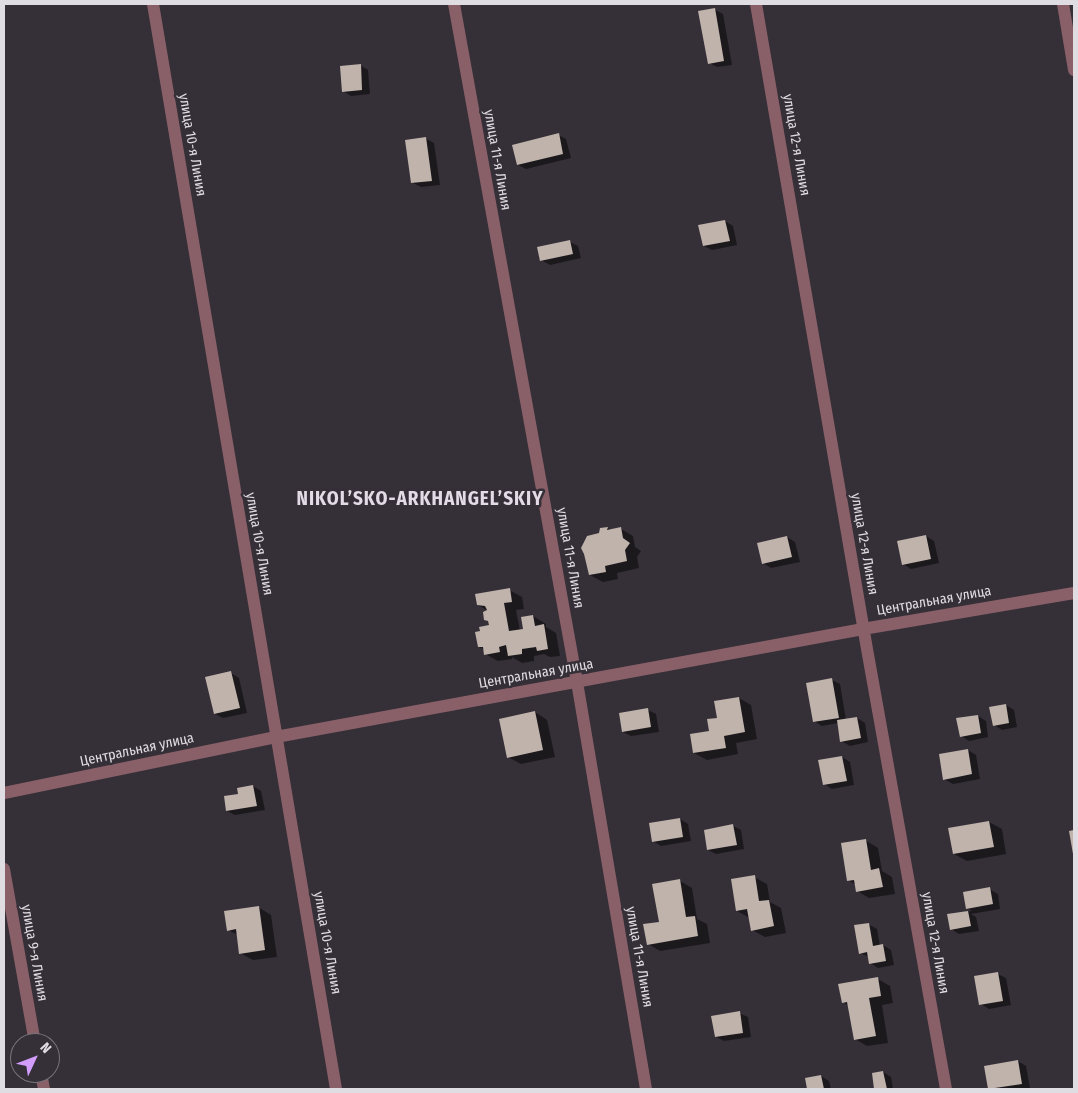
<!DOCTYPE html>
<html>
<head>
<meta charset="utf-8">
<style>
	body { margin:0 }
	#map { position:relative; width:1078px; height:1093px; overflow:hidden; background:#352f38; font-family:"Fira Sans Condensed",sans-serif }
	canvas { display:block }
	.frame { position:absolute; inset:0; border:5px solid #e0dde2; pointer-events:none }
	.north { position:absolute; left:10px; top:1033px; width:50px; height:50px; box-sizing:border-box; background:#352f38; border:1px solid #79757c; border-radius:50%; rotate:47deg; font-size:14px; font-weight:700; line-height:20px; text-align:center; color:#e0dde2 }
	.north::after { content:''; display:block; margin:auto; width:18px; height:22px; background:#d29dfd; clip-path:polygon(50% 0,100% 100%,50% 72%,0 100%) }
</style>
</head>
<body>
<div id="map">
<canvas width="1078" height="1093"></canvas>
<div class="frame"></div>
<div class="north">N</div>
</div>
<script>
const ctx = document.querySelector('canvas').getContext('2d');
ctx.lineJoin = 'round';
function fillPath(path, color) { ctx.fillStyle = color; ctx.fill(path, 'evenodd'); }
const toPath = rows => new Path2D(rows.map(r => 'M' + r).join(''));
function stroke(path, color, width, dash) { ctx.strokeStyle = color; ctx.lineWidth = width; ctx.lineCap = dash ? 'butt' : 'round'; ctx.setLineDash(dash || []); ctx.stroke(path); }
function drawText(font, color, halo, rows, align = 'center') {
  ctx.font = font + ' "Fira Sans Condensed",sans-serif'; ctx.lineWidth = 5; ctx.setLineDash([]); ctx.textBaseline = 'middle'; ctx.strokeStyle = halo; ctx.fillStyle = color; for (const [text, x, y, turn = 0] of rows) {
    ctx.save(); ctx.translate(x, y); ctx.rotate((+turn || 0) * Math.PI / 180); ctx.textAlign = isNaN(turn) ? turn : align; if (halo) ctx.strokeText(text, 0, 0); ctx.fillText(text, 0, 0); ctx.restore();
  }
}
const shadow = toPath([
	[715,10,723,14,732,65,717,67,709,63],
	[360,65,368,70,370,94,351,96,343,91],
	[558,135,566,139,571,158,526,169,518,165],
	[425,138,434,143,440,185,421,187,413,183],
	[725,221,733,226,737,245,712,250,704,246],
	[570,242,578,246,581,258,550,265,541,260],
	[608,528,612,531,621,529,633,536,635,547,641,551,637,557,639,568,617,573,618,579,603,582,590,575,600,534],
	[926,536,934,541,939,563,911,569,903,564],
	[787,537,795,542,800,562,771,568,763,563],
	[509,590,522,597,524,609,516,610,520,631,524,630,533,616,546,624,546,627,556,633,560,656,550,657,544,654,534,656,534,661,522,663,512,657,512,659,498,661,485,654,485,650,479,647,490,626,488,611,478,605],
	[231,673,239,678,247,713,223,718,215,714],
	[832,680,840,684,846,720,857,718,865,723,868,742,850,746,841,741,838,723,822,726,814,721],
	[739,698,751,705,757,739,736,743,738,754,707,760,694,753,710,732,718,719],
	[1006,705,1014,710,1017,727,1002,730,994,725],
	[648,710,656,714,659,732,631,736,623,732],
	[535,712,547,720,555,757,521,764,508,757],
	[978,716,986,721,988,737,969,741,961,736],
	[968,750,976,755,980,779,953,784,944,779],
	[842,757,850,762,854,785,832,789,824,784],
	[253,786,261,791,265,810,235,815,227,811,240,795],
	[680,819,688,824,691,841,661,846,653,841],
	[989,822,1002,829,1006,854,967,861,954,854],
	[733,826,741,830,744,849,716,854,708,850],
	[865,840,878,848,882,871,892,877,895,894,869,898,857,891,856,885,848,880],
	[754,877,767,884,770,902,781,908,786,933,765,937,752,930,750,918,737,911],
	[680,881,692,888,697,919,707,924,710,943,660,951,648,944,661,923],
	[989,889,998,894,1000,909,971,914,976,917,979,931,959,934,951,929,948,915,972,911,967,908],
	[258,907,271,915,277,957,253,960,240,953,238,935,228,930],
	[868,924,877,929,880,946,883,945,891,950,894,965,878,968,870,963,869,957,860,953],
	[998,974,1006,978,1011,1005,989,1009,981,1004],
	[878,979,890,986,893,1003,882,1005,888,1043,867,1046,855,1039,849,1006,843,1002],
	[739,1013,748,1017,751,1037,724,1041,716,1037],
	[1018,1061,1026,1066,1030,1088,990,1089,986,1067],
	[883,1072,891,1077,893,1089,876,1089,873,1074],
	[821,1076,829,1081,831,1089,808,1089,806,1079]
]);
const building = toPath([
	[715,8,724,61,708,64,698,11],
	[361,64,362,90,342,92,340,66],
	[559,133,563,154,517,165,512,145],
	[426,137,432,181,411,183,405,140],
	[725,220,730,241,703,246,698,225],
	[570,240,573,254,540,261,537,247],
	[608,527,607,530,621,527,623,538,630,543,625,550,627,561,605,566,606,572,589,575,584,554,581,548,587,536,599,533,600,528],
	[926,535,931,559,902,565,897,541],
	[787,536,792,557,762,564,757,543],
	[510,588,512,602,504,603,509,631,523,629,521,617,533,615,535,626,544,624,548,649,537,651,536,647,522,649,522,654,508,656,506,645,499,647,500,652,484,655,483,647,478,647,475,632,480,631,479,627,489,625,488,621,484,620,483,612,487,610,485,606,477,605,475,594],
	[231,671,240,708,214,714,205,677],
	[832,678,839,718,813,722,806,683],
	[739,697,745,732,724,736,726,748,693,753,690,734,709,731,707,719,717,718,714,701],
	[1006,704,1009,723,993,726,989,707],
	[648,708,651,727,622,732,619,713],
	[535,711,543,750,507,758,499,719],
	[978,715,981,733,960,737,956,718],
	[857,717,861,738,840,742,837,720],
	[968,749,972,774,943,780,939,754],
	[842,756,847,781,823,785,818,760],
	[253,785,257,806,226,811,224,796,238,794,237,788],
	[680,818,683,837,652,842,649,823],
	[989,821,994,847,953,854,948,828],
	[733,824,737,845,707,850,704,830],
	[1074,830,1074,854,1073,854,1069,831],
	[866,839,871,870,879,868,883,887,856,892,854,880,847,881,841,843],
	[755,875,759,901,769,900,774,926,751,931,747,909,736,911,731,879],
	[680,879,686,917,695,916,698,936,647,945,643,924,659,922,652,884],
	[990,887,993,904,966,909,963,892],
	[259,906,265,950,239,954,236,929,227,931,224,911],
	[968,911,971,926,950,930,947,914],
	[869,923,873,946,883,944,886,961,869,964,867,952,859,954,854,925],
	[998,972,1003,1001,979,1005,974,976],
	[878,977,881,996,869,998,876,1036,854,1040,847,1002,842,1003,838,984],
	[740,1011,743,1033,715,1037,711,1016],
	[1018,1060,1022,1084,988,1089,984,1066],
	[883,1071,887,1089,874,1089,872,1073],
	[821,1075,824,1089,807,1089,805,1078]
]);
const minor = toPath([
	[153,4,336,1089],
	[454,4,577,682,646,1089],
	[756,4,867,649,946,1089],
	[1063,4,1074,70],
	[4,793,276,737,863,629,1074,593],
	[4,869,35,1043],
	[41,1073,44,1089]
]);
const streetNames = [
	["улица 10-я Линия",192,145,80],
	["улица 12-я Линия",796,145,80],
	["улица 11-я Линия",497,160,80],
	["улица 10-я Линия",259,544,80],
	["улица 12-я Линия",864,544,80],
	["улица 11-я Линия",570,558,80],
	["Центральная улица",934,601,-10],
	["Центральная улица",536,674,-10],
	["Центральная улица",137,750,-12],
	["улица 10-я Линия",327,943,80],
	["улица 12-я Линия",935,943,80],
	["улица 9-я Линия",34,953,80],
	["улица 11-я Линия",639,957,80]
];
const districtNames = [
	["NIKOL’SKO-ARKHANGEL’SKIY",420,500]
];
fillPath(shadow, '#0007');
fillPath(building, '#bfb3ab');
stroke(minor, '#8a6068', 12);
drawText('14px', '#e0dde2', '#352f38', streetNames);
ctx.letterSpacing = '1px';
drawText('bold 19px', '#e3dbe6', '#352f38', districtNames);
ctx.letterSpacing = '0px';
</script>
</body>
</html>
